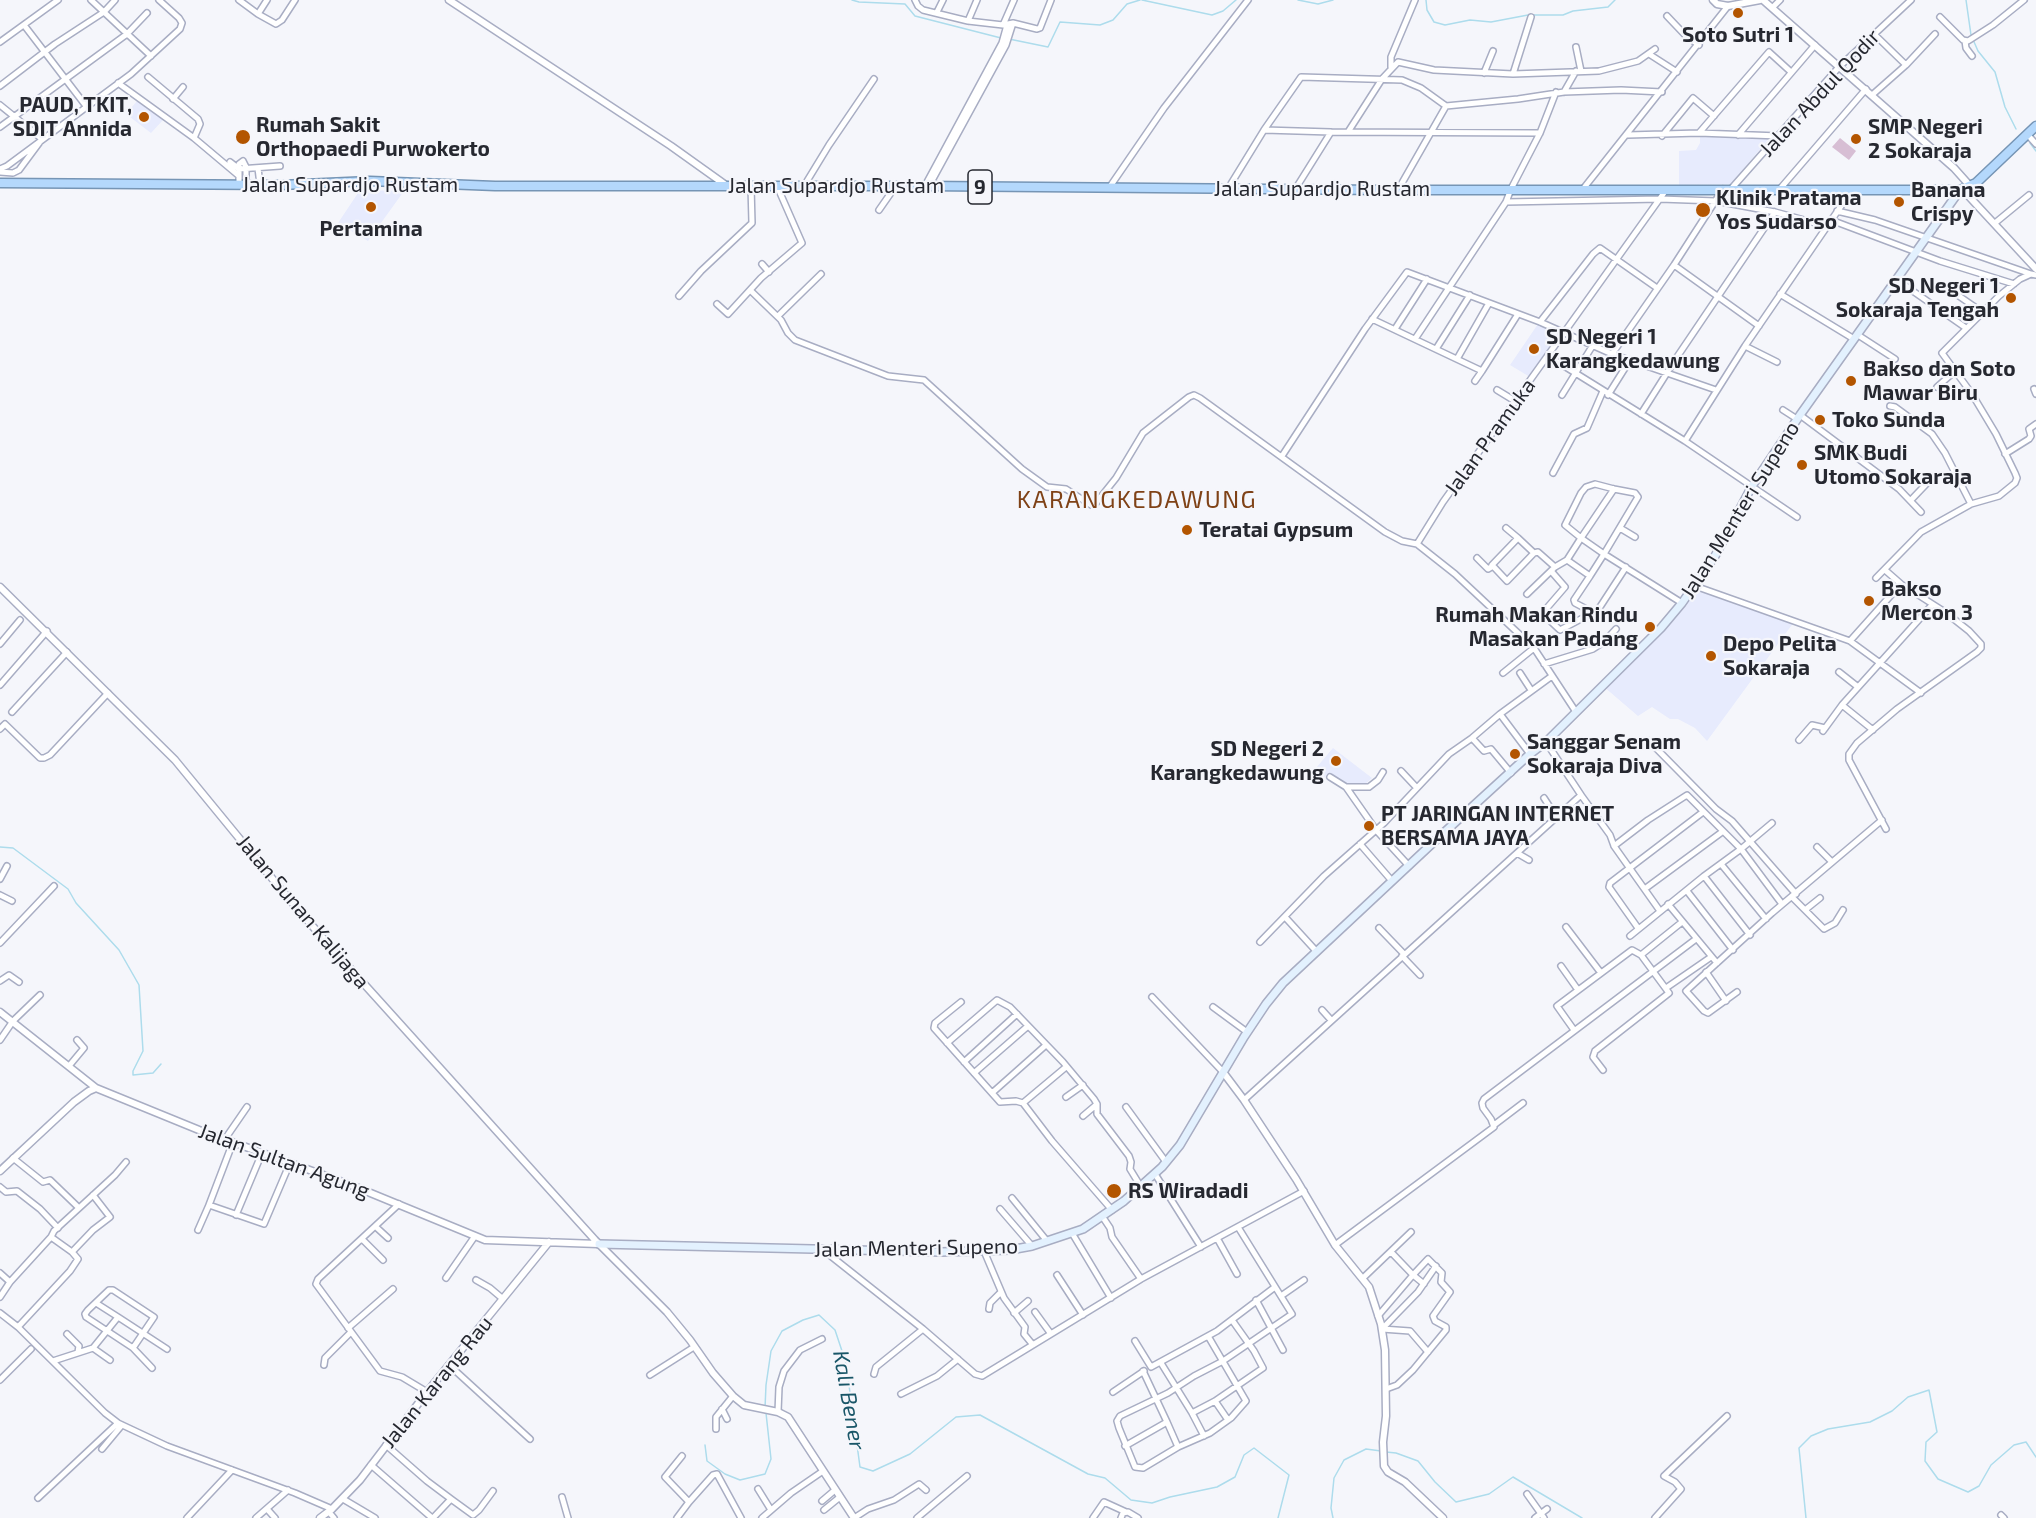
<!DOCTYPE html>
<html>
<head>
<meta charset="utf-8">
<style>
	body { margin:0 }
	canvas { display:block; background:#f5f6fb }
</style>
</head>
<body>
<canvas width="2036" height="1518"></canvas>
<script>
const ctx = document.querySelector('canvas').getContext('2d');
ctx.lineJoin = 'round';
function fillPath(path, color) { ctx.fillStyle = color; ctx.fill(path, 'evenodd'); }
const toPath = rows => new Path2D(rows.map(r => 'M' + r).join(''));
function stroke(path, color, width, dash) { ctx.strokeStyle = color; ctx.lineWidth = width; ctx.lineCap = dash ? 'butt' : 'round'; ctx.setLineDash(dash || []); ctx.stroke(path); }
function drawText(font, color, halo, rows, align = 'center') {
  ctx.font = font + ' "Exo 2",sans-serif'; ctx.lineWidth = 4.5; ctx.setLineDash([]); ctx.textBaseline = 'middle'; ctx.strokeStyle = halo; ctx.fillStyle = color; for (const [text, x, y, turn = 0] of rows) {
    ctx.save(); ctx.translate(x, y); ctx.rotate((+turn || 0) * Math.PI / 180); ctx.textAlign = isNaN(turn) ? turn : align; if (halo) ctx.strokeText(text, 0, 0); ctx.fillText(text, 0, 0); ctx.restore();
  }
}
const built = toPath([
	[137,101,163,120,151,133,126,114],
	[1700,134,1771,136,1731,184,1679,185,1679,151,1696,150,1700,143],
	[360,190,404,191,368,241,338,223],
	[1538,324,1559,334,1530,377,1510,365],
	[1697,590,1794,622,1707,741,1695,728,1678,719,1670,719,1652,707,1638,716,1603,686],
	[1333,748,1372,778,1364,785,1340,782,1327,774,1321,782,1310,775]
]);
const green = toPath([
	[1840,138,1856,151,1849,160,1832,147]
]);
const stream = toPath([
	[852,0,859,2,905,4,915,16,1001,38],
	[1142,0,1212,15,1223,11,1236,0],
	[1298,0,1318,4,1333,0],
	[1426,0,1427,10,1434,22,1445,25,1470,20,1491,22,1528,15,1563,15,1573,11,1608,7,1615,0],
	[1966,0,1971,35,1978,51,1995,72,2005,107,2016,129],
	[1009,39,1048,47,1060,22,1100,25,1113,20,1127,4,1140,0],
	[2030,143,2036,151],
	[0,847,13,848,68,889,76,903,119,950,139,985,143,1051,133,1071,133,1075,153,1073,161,1064],
	[765,1408,766,1385,771,1351,782,1331,803,1320,819,1315,835,1330,846,1363,860,1467,873,1471,910,1454,956,1417,980,1415,1088,1474,1105,1478,1131,1500,1152,1503,1170,1497,1217,1487,1235,1477,1244,1455,1254,1448,1289,1475,1278,1518],
	[705,1445,707,1461,725,1474,740,1480,765,1474,771,1459,766,1413],
	[1386,1452,1396,1453,1418,1461,1435,1482,1456,1502,1489,1494,1513,1477,1582,1518],
	[1333,1518,1331,1508,1334,1478,1344,1460,1366,1449,1381,1451],
	[1806,1518,1799,1448,1811,1436,1828,1429,1870,1422,1892,1411,1908,1397,1929,1390,1937,1432,1926,1442,1925,1461,1938,1479,1968,1492,1979,1486,1991,1465,2014,1445,2026,1442,2036,1457]
]);
const minor = toPath([
	[91,0,151,56],
	[239,0,258,14,276,24,282,20,295,0],
	[915,0,918,6,923,10,968,21,1003,25,1013,23,1037,29,1040,28,1051,0],
	[1773,7,1780,0],
	[937,12,943,0],
	[258,14,267,0],
	[1667,16,1686,36,1699,45],
	[1940,17,1963,40,1968,41,1993,25,2024,0],
	[968,21,977,0],
	[24,25,86,106],
	[1003,25,1014,0],
	[1874,34,1906,65,1935,34],
	[1965,41,1966,48,1972,56],
	[0,42,58,0],
	[1576,47,1581,71],
	[1649,54,1677,72],
	[1391,67,1391,57,1415,0],
	[1484,73,1493,51],
	[1513,74,1599,71,1638,61,1655,49],
	[148,77,198,119,200,124,194,138],
	[118,83,194,138,238,175],
	[0,86,55,44,104,12,115,0],
	[1564,92,1576,71],
	[1872,95,1906,65],
	[173,99,183,87],
	[0,105,42,139,19,170,13,173,0,172],
	[0,127,127,34,147,13],
	[1264,130,1301,77,1402,80,1421,88,1446,106,1518,99,1564,92,1621,90,1662,92],
	[1348,132,1382,79,1398,62,1434,70,1513,74,1531,17],
	[1699,133,1769,52,1791,72],
	[2027,134,2036,144],
	[1628,135,1699,133,1779,136],
	[1738,135,1815,45],
	[1662,136,1693,98,1714,116],
	[230,162,239,169,280,166],
	[258,168,260,185],
	[0,169,7,166,131,74,180,29,182,23,179,18,159,0],
	[239,185,239,164,243,161,246,167,246,185],
	[777,186,802,243,761,278,750,290,781,320,788,333,795,340,888,376,924,380,1022,469,1047,487,1066,489,1091,505,1096,503,1116,478,1143,433,1189,397,1194,395,1200,398,1385,532,1402,541,1417,544,1455,574,1534,648,1576,712],
	[804,186,829,145,874,79],
	[925,186,1002,43,1007,25],
	[929,186,1006,45,1013,23],
	[1229,187,1264,130,1331,132],
	[1109,188,1164,108,1248,0],
	[1296,188,1331,132,1540,133],
	[1583,189,1728,6],
	[1731,189,1839,67,1911,0],
	[1398,190,1446,106],
	[1779,190,1866,89],
	[1506,202,1660,199,1716,201,1775,212,1826,226],
	[879,210,895,187],
	[1837,211,1875,220,2031,274],
	[1831,220,1940,261,2014,284],
	[1995,223,2029,195],
	[762,264,769,272],
	[1674,265,1759,326],
	[1897,280,1966,328],
	[1780,294,1854,339],
	[1956,294,1982,312],
	[679,296,701,271,752,223,751,186],
	[717,304,728,314,750,290],
	[778,316,821,274],
	[1372,319,1482,371,1518,314],
	[1540,322,1593,254,1600,248,1657,288],
	[1395,329,1427,279],
	[1858,335,1895,359],
	[1415,339,1506,202,1511,189,1540,133,1556,92],
	[1745,346,1777,362],
	[1436,349,1470,295],
	[1612,354,1674,265,1723,189],
	[1548,356,1685,441,1797,517],
	[1457,359,1489,303],
	[1475,381,1482,371],
	[1937,387,1955,371],
	[2034,389,2036,394],
	[1497,390,1515,401],
	[1562,395,1593,345],
	[1608,395,1630,360],
	[1890,406,1895,407,1932,434,1945,453,1971,504],
	[1783,410,1797,419],
	[1641,414,1677,357,1775,212],
	[1800,415,1899,489,1921,512],
	[1685,441,1745,346,1852,190],
	[2005,454,2029,439,2031,436,2029,429,2036,424],
	[1282,456,1365,329,1407,272,1540,322,1612,354,1716,390],
	[1553,473,1574,434,1587,428,1603,391],
	[1614,489,1581,538,1567,560,1590,576,1604,554,1581,538,1565,525,1581,493,1586,487,1595,484,1614,489,1635,493,1638,497,1604,554,1682,603],
	[1911,500,1932,478],
	[1506,528,1518,538],
	[1620,528,1635,537],
	[1417,544,1443,502,1666,190],
	[1534,553,1507,581,1492,565,1518,538,1534,553,1538,552,1555,567],
	[1477,558,1488,569,1493,566],
	[1885,570,1901,584,1945,612,1969,631,1981,644,1981,648,1977,652,1897,709,1857,743,1849,754,1849,760,1886,829],
	[1551,571,1565,587,1546,609,1544,615,1560,630,1598,610,1626,567],
	[1590,576,1574,600,1575,603,1594,613],
	[1876,578,1921,532,1971,504,1999,496,2015,483,2017,478,2015,473,1996,434,1972,394,1942,353,1999,296,2020,279,2031,274,2036,275],
	[1695,586,1850,641,1921,693],
	[1527,594,1555,567,1567,560],
	[1850,641,1901,584],
	[0,644,20,620],
	[1544,664,1593,649,1604,642,1616,629],
	[1839,672,1858,687],
	[1503,673,1534,648],
	[1520,673,1531,690],
	[0,685,47,631],
	[1842,705,1873,730],
	[12,712,67,652],
	[0,729,5,724,40,758,44,758,50,755,108,693],
	[1823,731,1842,705,1932,605],
	[1472,738,1484,751,1491,749,1511,773],
	[1799,740,1812,725,1825,728],
	[1649,741,1716,809,1732,821,1796,894],
	[1546,742,1581,795],
	[1530,754,1500,714,1552,676],
	[1401,771,1416,787],
	[1330,777,1346,787,1376,830,1409,866],
	[1346,787,1369,787,1378,780,1383,772],
	[1544,798,1557,818],
	[1772,823,1741,849,1782,904],
	[1360,844,1392,881],
	[1614,846,1648,820,1687,795,1741,849,1704,876,1630,936],
	[1817,847,1832,862],
	[1517,853,1529,860],
	[1721,864,1766,919],
	[1704,876,1750,935],
	[0,879,7,866],
	[1646,888,1722,832],
	[1687,891,1733,950],
	[0,895,12,901],
	[1792,897,1824,929,1835,923,1843,910],
	[1668,904,1717,963],
	[1805,910,1820,898],
	[1285,917,1317,952],
	[1566,927,1601,973],
	[1379,928,1404,954],
	[1638,928,1609,887,1610,883,1703,812],
	[1260,942,1324,876,1384,823,1449,754,1472,738,1500,714],
	[0,943,54,886],
	[1641,955,1682,922],
	[1402,956,1420,975],
	[1561,966,1578,990],
	[1706,972,1726,1001],
	[0,981,9,975,19,982],
	[1666,988,1711,957],
	[1737,992,1708,1013,1704,1011,1686,991,1772,913,1882,820],
	[1152,997,1223,1072],
	[961,1002,935,1023,934,1028,1000,1102,1016,1101,1023,1103,1052,1141,1112,1210],
	[1213,1007,1247,1032],
	[1322,1010,1331,1020],
	[1574,1030,1557,1006,1632,950,1641,955,1669,993,1595,1051,1593,1057,1603,1070],
	[0,1040,13,1021,40,995],
	[947,1043,997,1000,1010,1007,1063,1062,1094,1099,1097,1104,1097,1114,1129,1156,1131,1162,1130,1169,1141,1187],
	[964,1062,1017,1014],
	[69,1066,84,1048,77,1040],
	[974,1073,1028,1026],
	[992,1093,1046,1045],
	[1066,1097,1083,1085],
	[1244,1100,1581,795,1610,835,1614,846,1660,911],
	[1023,1103,1066,1067],
	[1126,1107,1166,1162],
	[1083,1116,1096,1105],
	[1494,1125,1523,1103],
	[225,1139,247,1107],
	[233,1142,209,1205,264,1224,290,1163],
	[13,1158,43,1182,50,1180,78,1207],
	[1155,1174,1201,1247],
	[0,1187,6,1192,17,1191,40,1209,58,1228],
	[1012,1198,1047,1241],
	[399,1204,318,1279,316,1284,380,1371,402,1377,427,1392],
	[1000,1209,1032,1246],
	[236,1215,262,1153],
	[1102,1216,1110,1228,1112,1237,1141,1279],
	[376,1227,388,1238],
	[198,1230,209,1205],
	[1072,1233,1111,1298],
	[1217,1238,1237,1274],
	[362,1239,383,1260],
	[1335,1245,1494,1127,1491,1119,1483,1108,1482,1103,1484,1099,1696,939],
	[822,1249,923,1329,975,1374,982,1376,1141,1279,1304,1191],
	[984,1251,1004,1298,1025,1327,1024,1334,1033,1345],
	[72,1252,93,1230,110,1217,93,1195],
	[0,1273,10,1282],
	[1057,1275,1083,1315],
	[446,1278,475,1236],
	[1363,1278,1411,1232],
	[476,1280,490,1288,503,1299],
	[1281,1296,1304,1280],
	[0,1297,10,1282,51,1237],
	[1256,1300,1283,1350],
	[96,1303,118,1317],
	[989,1309,990,1303,1001,1292],
	[1035,1312,1051,1334],
	[0,1313,18,1327,105,1413,118,1423,167,1446,295,1493,332,1509],
	[1014,1313,1028,1301],
	[1378,1316,1413,1275,1424,1284],
	[18,1327,70,1271,78,1259,72,1252,51,1237,54,1231,115,1175,126,1162],
	[348,1328,393,1289],
	[1382,1329,1418,1292,1436,1266],
	[1382,1329,1410,1331,1428,1352],
	[67,1334,79,1346,78,1352],
	[1135,1341,1151,1367,1217,1331,1275,1287],
	[93,1348,110,1360],
	[133,1348,154,1317,113,1290,109,1290,88,1310,85,1314,86,1317,133,1348,152,1368],
	[53,1361,93,1348,118,1317,167,1349],
	[1161,1363,1192,1413,1215,1401,1263,1368,1254,1351,1232,1320],
	[324,1365,325,1358,351,1332],
	[449,1365,530,1439],
	[874,1374,876,1367,923,1329],
	[650,1375,694,1347],
	[0,1380,31,1349],
	[1386,1389,1397,1385,1413,1370,1446,1330,1446,1327,1435,1321,1433,1316,1450,1292,1441,1282,1442,1273,1428,1259,1413,1275,1391,1252],
	[1113,1392,1144,1371],
	[901,1394,937,1376,958,1359],
	[1215,1401,1228,1420],
	[722,1409,727,1419],
	[778,1412,779,1387,784,1371,800,1350,822,1339],
	[1192,1413,1204,1436],
	[1167,1422,1178,1447,1143,1468,1135,1467,1119,1428,1117,1421,1120,1416,1168,1393,1194,1376,1223,1361,1292,1314,1238,1227],
	[716,1429,716,1417,733,1396],
	[386,1445,427,1481,451,1499,433,1518],
	[1125,1446,1167,1422,1143,1371],
	[1178,1447,1210,1433,1231,1418,1246,1401,1208,1336],
	[102,1449,122,1425],
	[371,1465,432,1518],
	[758,1489,771,1510],
	[1527,1494,1544,1518],
	[562,1497,568,1518],
	[38,1498,118,1423],
	[343,1499,375,1518],
	[451,1499,473,1515,479,1510,493,1491],
	[822,1501,835,1490],
	[689,1502,713,1475,717,1474,741,1518],
	[267,1509,275,1518],
	[824,1510,840,1497],
	[329,1512,334,1518],
	[2001,1515,2004,1518],
	[187,1518,232,1470],
	[256,1518,288,1490],
	[677,1518,689,1502,665,1477,682,1456],
	[762,1518,791,1493,823,1471],
	[854,1518,868,1509,894,1500,919,1484,926,1490],
	[917,1518,967,1476],
	[1093,1518,1104,1502,1126,1512],
	[1121,1518,1123,1513,1128,1512,1138,1518],
	[1535,1518,1547,1509],
	[1655,1518,1681,1489,1675,1482,1664,1476,1727,1416]
]);
const tertiary = toPath([
	[449,0,671,146,727,186],
	[1713,0,1717,4,1728,6,1760,0],
	[1763,0,1954,168,1971,187],
	[1963,190,2036,269],
	[0,587,175,760,289,899,328,944,595,1240,667,1312,690,1340,713,1373,733,1396,744,1405,778,1412,788,1417,854,1518],
	[0,1012,96,1088],
	[1223,1072,1244,1100,1296,1179,1335,1245,1369,1287,1381,1324,1385,1350,1386,1416,1383,1442,1384,1466,1388,1472,1405,1482,1443,1518],
	[0,1171,74,1102,89,1091,96,1088,199,1130,351,1185,485,1240,598,1244],
	[320,1518,332,1509,360,1480,427,1392,549,1242]
]);
const secondary = toPath([
	[599,1244,941,1252,1010,1250,1032,1246,1083,1229,1124,1201,1162,1167,1180,1145,1244,1037,1266,1004,1283,983,1437,839,1530,754,1546,742,1661,628,1682,603,1715,556,1752,486,1800,415,1960,190]
]);
const trunk = toPath([
	[0,183,281,185,370,181,495,186,925,186,1385,190,1960,190,1976,183,2036,126]
]);
const markers = [
	[1738,13,6,"#b35500"],
	[144,117,6,"#b35500"],
	[243,137,8,"#b35500"],
	[1856,139,6,"#b35500"],
	[1899,202,6,"#b35500"],
	[371,207,6,"#b35500"],
	[1703,210,8,"#b35500"],
	[2011,298,6,"#b35500"],
	[1534,349,6,"#b35500"],
	[1851,381,6,"#b35500"],
	[1820,420,6,"#b35500"],
	[1802,465,6,"#b35500"],
	[1187,530,6,"#b35500"],
	[1869,601,6,"#b35500"],
	[1650,627,6,"#b35500"],
	[1711,656,6,"#b35500"],
	[1515,754,6,"#b35500"],
	[1336,761,6,"#b35500"],
	[1369,826,6,"#b35500"],
	[1114,1191,8,"#b35500"]
];
const shields = [
	[980,187,24]
];
const shieldNames = [
	["9",980,187]
];
const poiNames = [
	["Soto Sutri 1",1738,35,"center"],
	["PAUD, TKIT,",132,105,"right"],
	["SDIT Annida",132,129,"right"],
	["Rumah Sakit",256,125],
	["Orthopaedi Purwokerto",256,149],
	["SMP Negeri",1868,127],
	["2 Sokaraja",1868,151],
	["Banana",1911,190],
	["Crispy",1911,214],
	["Klinik Pratama",1716,198],
	["Yos Sudarso",1716,222],
	["Pertamina",371,229,"center"],
	["SD Negeri 1",1999,286,"right"],
	["Sokaraja Tengah",1999,310,"right"],
	["SD Negeri 1",1546,337],
	["Karangkedawung",1546,361],
	["Bakso dan Soto",1863,369],
	["Mawar Biru",1863,393],
	["Toko Sunda",1832,420],
	["SMK Budi",1814,453],
	["Utomo Sokaraja",1814,477],
	["Teratai Gypsum",1199,530],
	["Bakso",1881,589],
	["Mercon 3",1881,613],
	["Rumah Makan Rindu",1638,615,"right"],
	["Masakan Padang",1638,639,"right"],
	["Depo Pelita",1723,644],
	["Sokaraja",1723,668],
	["Sanggar Senam",1527,742],
	["Sokaraja Diva",1527,766],
	["SD Negeri 2",1324,749,"right"],
	["Karangkedawung",1324,773,"right"],
	["PT JARINGAN INTERNET",1381,814],
	["BERSAMA JAYA",1381,838],
	["RS Wiradadi",1128,1191]
];
const streetNames = [
	["Jalan Abdul Qodir",1820,93,-47],
	["Jalan Supardjo Rustam",350,185],
	["Jalan Supardjo Rustam",836,186],
	["Jalan Supardjo Rustam",1322,189],
	["Jalan Pramuka",1490,437,-54],
	["Jalan Menteri Supeno",1740,510,-58],
	["Jalan Sunan Kalijaga",303,912,50],
	["Jalan Sultan Agung",284,1161,20],
	["Jalan Menteri Supeno",916,1248,-1],
	["Jalan Karang Rau",437,1382,-51]
];
const waterNames = [
	["Kali Bener",849,1400,80]
];
const quarterNames = [
	["KARANGKEDAWUNG",1137,500]
];
fillPath(built, '#e7ebfd');
fillPath(green, '#d7bed4');
stroke(stream, '#addcec', 1.5);
stroke(minor, '#a8adc3', 8);
stroke(tertiary, '#a8adc3', 9);
stroke(secondary, '#a8adc3', 10);
stroke(trunk, '#7695b5', 11);
stroke(minor, '#fff', 5);
stroke(tertiary, '#fff', 6);
stroke(secondary, '#e3f1fe', 7);
stroke(trunk, '#b4d8fc', 8);
for (const [x, y, r, color] of markers) { const dot = new Path2D(); dot.arc(x, y, r, 0, 2 * Math.PI); ctx.fillStyle = color; ctx.fill(dot); stroke(dot, '#f5f6fb', 2); }
for (const [x, y, w] of shields) { const box = new Path2D(); box.roundRect(x - w / 2, y - 17, w, 34, 4.5); ctx.fillStyle = '#f5f6fb'; ctx.fill(box); stroke(box, '#262830', 1.5); }
drawText('bold 20px', '#262830', null, shieldNames);
drawText('bold 21px', '#262830', '#f5f6fb', poiNames, 'left');
drawText('21px', '#262830', '#f5f6fb', streetNames);
drawText('italic 22px', '#195668', '#f5f6fb', waterNames);
ctx.letterSpacing = '1.5px';
drawText('24px', '#7f4217', '#f5f6fb', quarterNames);
ctx.letterSpacing = '0px';
</script>
</body>
</html>
